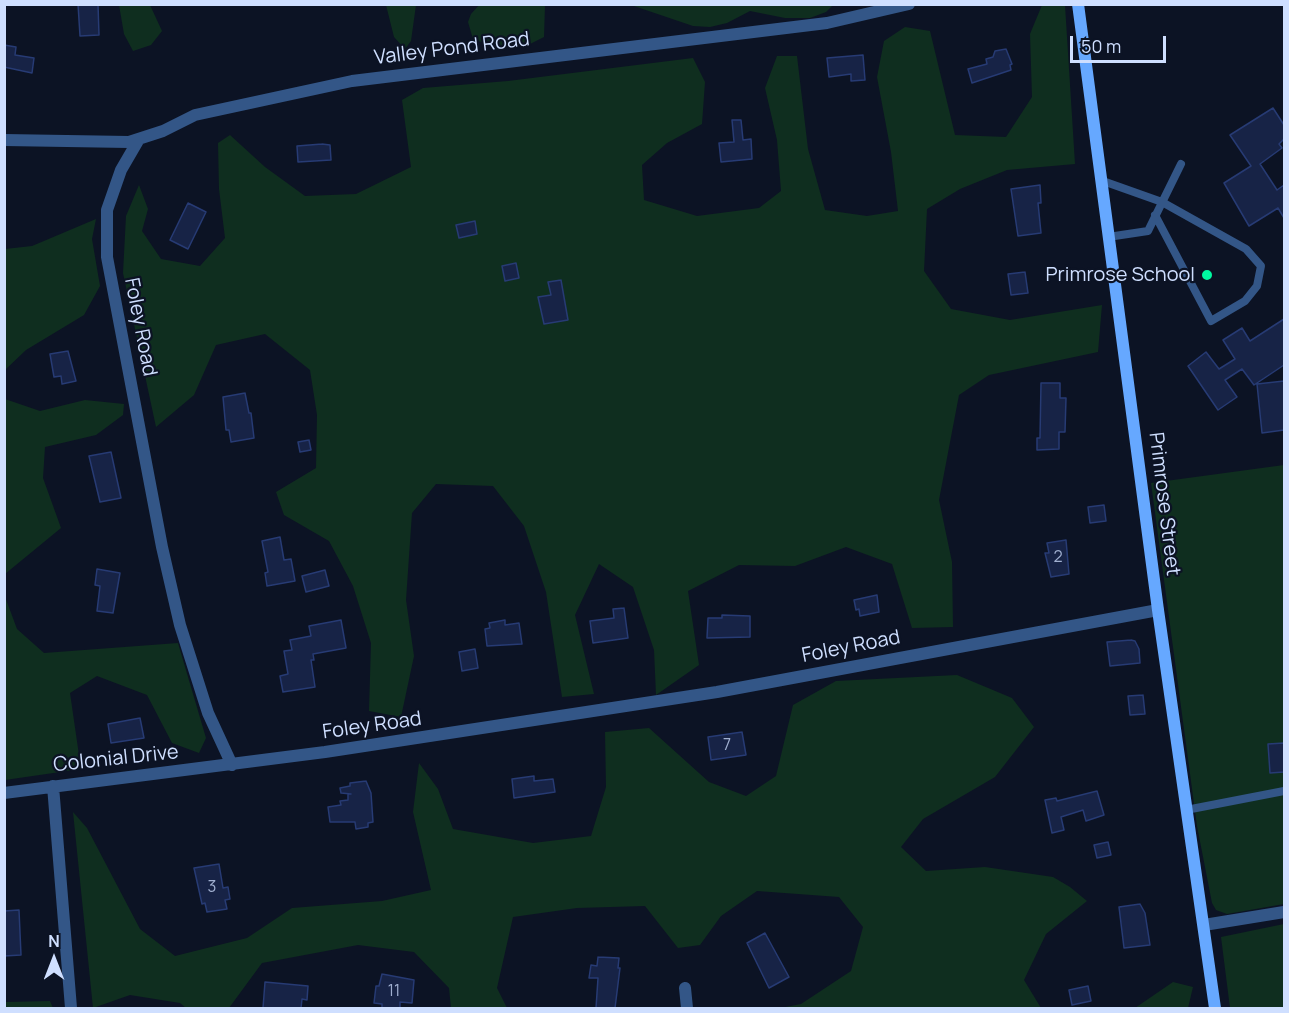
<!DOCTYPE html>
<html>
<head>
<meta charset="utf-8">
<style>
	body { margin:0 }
	#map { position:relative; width:1289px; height:1013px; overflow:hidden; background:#0c1324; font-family:Manrope,sans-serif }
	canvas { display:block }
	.frame { position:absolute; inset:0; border:6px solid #cfdfff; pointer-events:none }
	.north { position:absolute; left:24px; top:929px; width:60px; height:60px; -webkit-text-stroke:4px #0c1324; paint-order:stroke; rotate:0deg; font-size:16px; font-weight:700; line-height:24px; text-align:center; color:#cfdfff }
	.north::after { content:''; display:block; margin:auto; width:21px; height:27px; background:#cfdfff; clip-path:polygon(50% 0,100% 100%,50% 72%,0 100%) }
	.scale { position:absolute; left:1070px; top:36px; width:96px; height:27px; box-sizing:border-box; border:3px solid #cfdfff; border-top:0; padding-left:8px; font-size:18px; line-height:21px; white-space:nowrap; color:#cfdfff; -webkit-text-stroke:4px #0c1324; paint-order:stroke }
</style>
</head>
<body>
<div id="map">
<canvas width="1289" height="1013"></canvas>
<div class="frame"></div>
<div class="north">N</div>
<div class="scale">50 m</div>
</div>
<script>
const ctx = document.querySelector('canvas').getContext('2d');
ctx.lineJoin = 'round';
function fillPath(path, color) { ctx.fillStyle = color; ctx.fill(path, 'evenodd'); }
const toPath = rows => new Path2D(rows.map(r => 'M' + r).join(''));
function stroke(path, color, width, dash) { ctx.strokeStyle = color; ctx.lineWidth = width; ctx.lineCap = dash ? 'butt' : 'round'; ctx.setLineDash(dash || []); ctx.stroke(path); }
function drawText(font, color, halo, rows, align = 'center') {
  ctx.font = font + ' Manrope,sans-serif'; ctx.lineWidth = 4.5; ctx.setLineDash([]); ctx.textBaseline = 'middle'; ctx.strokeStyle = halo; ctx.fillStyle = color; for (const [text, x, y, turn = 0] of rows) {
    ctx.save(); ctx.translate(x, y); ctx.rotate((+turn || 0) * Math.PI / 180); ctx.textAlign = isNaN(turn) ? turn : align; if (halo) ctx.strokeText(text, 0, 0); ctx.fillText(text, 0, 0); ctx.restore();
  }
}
const green = toPath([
	[480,4,545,5,544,37,528,45,510,46,492,46,473,39,468,22,471,14],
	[119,5,150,5,162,31,151,45,133,51,124,34],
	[386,5,416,5,411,41,405,49,394,37],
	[833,5,826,12,810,18,785,18,750,11,727,23,710,27,693,26,631,5],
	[1042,5,1065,5,1075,164,1007,170,960,189,927,209,924,271,951,309,1010,320,1102,305,1098,352,989,375,959,395,939,500,952,562,953,627,912,628,892,564,846,547,795,566,739,565,688,591,699,665,656,695,654,650,633,587,599,564,575,615,594,694,562,697,546,592,524,526,493,486,436,484,412,513,406,600,414,656,401,717,369,711,371,643,353,586,329,541,284,515,276,492,316,468,317,415,310,370,265,334,216,345,194,395,156,427,123,273,126,216,139,185,148,209,142,231,161,259,200,266,225,238,219,189,218,143,230,135,265,167,305,196,356,194,411,167,402,100,423,88,508,81,693,58,705,82,702,124,667,143,642,165,644,200,697,216,759,208,781,191,777,140,765,88,777,56,797,56,808,149,825,210,867,216,898,211,891,152,877,77,884,41,905,27,930,31,955,135,1006,137,1032,97,1030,34],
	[96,219,92,239,100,286,84,315,26,350,5,370,5,249,32,246],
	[5,399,40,411,85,400,124,404,123,415,96,435,45,447,43,478,61,528,5,574],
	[1284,465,1284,904,1227,914,1216,910,1212,903,1197,826,1151,483],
	[4,594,17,629,44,653,178,643,206,738,199,753,172,743,147,695,97,676,70,693,81,769,5,780],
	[957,675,1012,698,1034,727,995,777,923,819,901,847,926,871,985,867,1053,877,1070,887,1087,901,1046,934,1024,980,1041,1008,780,1008,801,1004,851,971,863,927,839,897,757,891,721,916,700,945,678,948,645,906,577,908,513,917,497,988,507,1008,451,1008,449,988,414,952,358,945,262,963,229,1008,186,1008,180,1003,130,995,93,1008,73,812,87,828,140,929,175,956,247,938,292,908,382,901,431,890,413,812,419,763,438,789,453,829,533,843,591,836,606,787,605,732,649,728,709,782,746,796,776,776,793,705,836,681],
	[1284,924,1284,1008,1230,1008,1221,937],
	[1173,982,1193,987,1188,1008,1135,1008],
	[50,1001,53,1008,5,1008,5,1002]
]);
const building = toPath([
	[78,4,98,4,99,35,80,36,78,4],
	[4,45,16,47,15,55,34,58,32,73,4,67,4,45],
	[1006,49,1012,64,1010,65,1011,70,972,83,968,69,987,64,986,59,993,57,995,51,1006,49],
	[863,55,865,80,851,81,851,74,829,77,827,58,863,55],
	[1273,108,1284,125,1284,139,1279,144,1282,148,1260,164,1277,190,1284,185,1284,218,1278,208,1249,226,1224,183,1251,166,1230,135,1273,108],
	[732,120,741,120,743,140,751,139,752,159,721,162,719,143,734,142,732,120],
	[322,144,330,145,331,160,298,162,297,146,322,144],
	[1040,185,1041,203,1038,203,1041,233,1018,236,1011,189,1040,185],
	[188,203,206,212,188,249,170,240,188,203],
	[475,221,477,234,459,238,456,225,475,221],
	[516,263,519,278,505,281,502,266,516,263],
	[1025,272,1028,293,1011,295,1008,274,1025,272],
	[561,280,568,320,544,324,538,297,551,295,548,282,561,280],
	[1284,319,1284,365,1254,385,1242,369,1225,380,1237,397,1218,410,1188,366,1206,352,1219,369,1235,359,1223,340,1242,328,1250,341,1284,319],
	[68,351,76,381,62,384,61,376,54,377,50,354,68,351],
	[1284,381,1284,430,1262,433,1257,384,1284,381],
	[1041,383,1060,383,1060,398,1066,398,1065,432,1059,432,1059,449,1037,450,1037,438,1040,438,1041,383],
	[245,393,249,413,251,413,254,438,231,442,229,430,226,430,223,397,245,393],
	[309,440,311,450,300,452,298,442,309,440],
	[111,452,121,498,100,502,89,456,111,452],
	[1104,505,1106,521,1090,523,1088,507,1104,505],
	[280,537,284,560,291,559,295,581,267,586,265,573,268,572,262,541,280,537],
	[1066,540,1069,574,1051,577,1045,553,1049,553,1047,543,1066,540],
	[97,569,120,573,113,613,97,611,100,586,95,585,97,569],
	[325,570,329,586,306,592,302,576,325,570],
	[877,595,879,612,860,616,859,609,856,610,854,600,877,595],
	[624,608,628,638,593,643,590,621,614,618,613,609,624,608],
	[722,615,750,616,750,637,707,638,708,618,722,618,722,615],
	[341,620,346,648,313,654,314,660,311,660,315,687,283,692,280,676,288,674,284,651,292,650,290,640,311,636,309,626,341,620],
	[505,620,505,625,519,623,522,644,487,646,485,629,490,628,489,623,505,620],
	[1131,640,1135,641,1139,649,1140,663,1110,666,1107,642,1131,640],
	[475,649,478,668,462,671,459,652,475,649],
	[1143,695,1145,714,1130,715,1128,696,1143,695],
	[140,718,144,738,111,743,108,724,140,718],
	[742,732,746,755,711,760,708,737,742,732],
	[1284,743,1284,772,1270,773,1268,744,1284,743],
	[534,776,534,781,553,779,555,792,514,798,512,779,534,776],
	[366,781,371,793,373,822,368,823,368,827,356,829,355,822,330,822,328,807,341,805,340,801,348,800,348,794,351,794,341,793,340,788,350,786,350,783,366,781],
	[1097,791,1104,815,1086,821,1083,810,1061,817,1064,830,1052,833,1045,800,1056,798,1057,801,1097,791],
	[1108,842,1111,855,1097,858,1094,845,1108,842],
	[219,864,223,888,228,887,230,899,225,900,227,909,207,912,205,903,202,904,194,868,219,864],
	[1140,904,1145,913,1150,945,1124,948,1119,907,1140,904],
	[19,910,21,955,4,956,4,911,19,910],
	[765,933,789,977,769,988,747,943,765,933],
	[598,957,619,958,618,968,620,968,615,1008,596,1008,598,978,589,978,591,965,597,966,598,957],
	[382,974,414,980,412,1003,400,1002,400,1008,382,1008,382,1004,374,1003,376,986,379,986,382,974],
	[265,982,308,986,307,1000,302,999,301,1008,263,1008,265,982],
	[1088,986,1091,1001,1072,1005,1069,990,1088,986]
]);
const lane = toPath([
	[1100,180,1162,202,1246,249,1261,266,1257,286,1245,301,1211,321,1155,215],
	[1108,237,1148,231,1181,164],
	[1186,810,1284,791]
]);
const street = toPath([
	[139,139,121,170,107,210,107,257,162,547,180,625,208,713,232,765],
	[4,140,129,142,163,131,195,115,352,81,827,23,909,4],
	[53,786,71,1008],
	[4,793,325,752,717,692,1158,610],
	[1204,925,1284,912],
	[685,988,687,1008]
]);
const secondary = toPath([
	[1078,4,1158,610,1215,1008]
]);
const markers = [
	[1207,275,6,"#00faa1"]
];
const numberNames = [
	["2",1058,558],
	["7",727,746],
	["3",212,888],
	["11",394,992]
];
const streetNames = [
	["Valley Pond Road",452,49,-7],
	["Foley Road",140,327,79],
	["Primrose Street",1164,504,83],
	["Foley Road",851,647,-11],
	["Foley Road",372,726,-8],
	["Colonial Drive",116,759,-6]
];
const poiNames = [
	["Primrose School",1195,275]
];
fillPath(green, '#0f2e1f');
fillPath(building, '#172346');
stroke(building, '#273b74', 1.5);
stroke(lane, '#335687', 8);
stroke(street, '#335687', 12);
stroke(secondary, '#66a8ff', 12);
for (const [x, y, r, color] of markers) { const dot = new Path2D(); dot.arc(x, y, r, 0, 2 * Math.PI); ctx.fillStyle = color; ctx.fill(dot); stroke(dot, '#0c1324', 2); }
drawText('16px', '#a1b0d1', null, numberNames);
drawText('20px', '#cfdfff', '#0c1324', streetNames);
drawText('20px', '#cfdfff', '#0c1324', poiNames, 'right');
</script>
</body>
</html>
